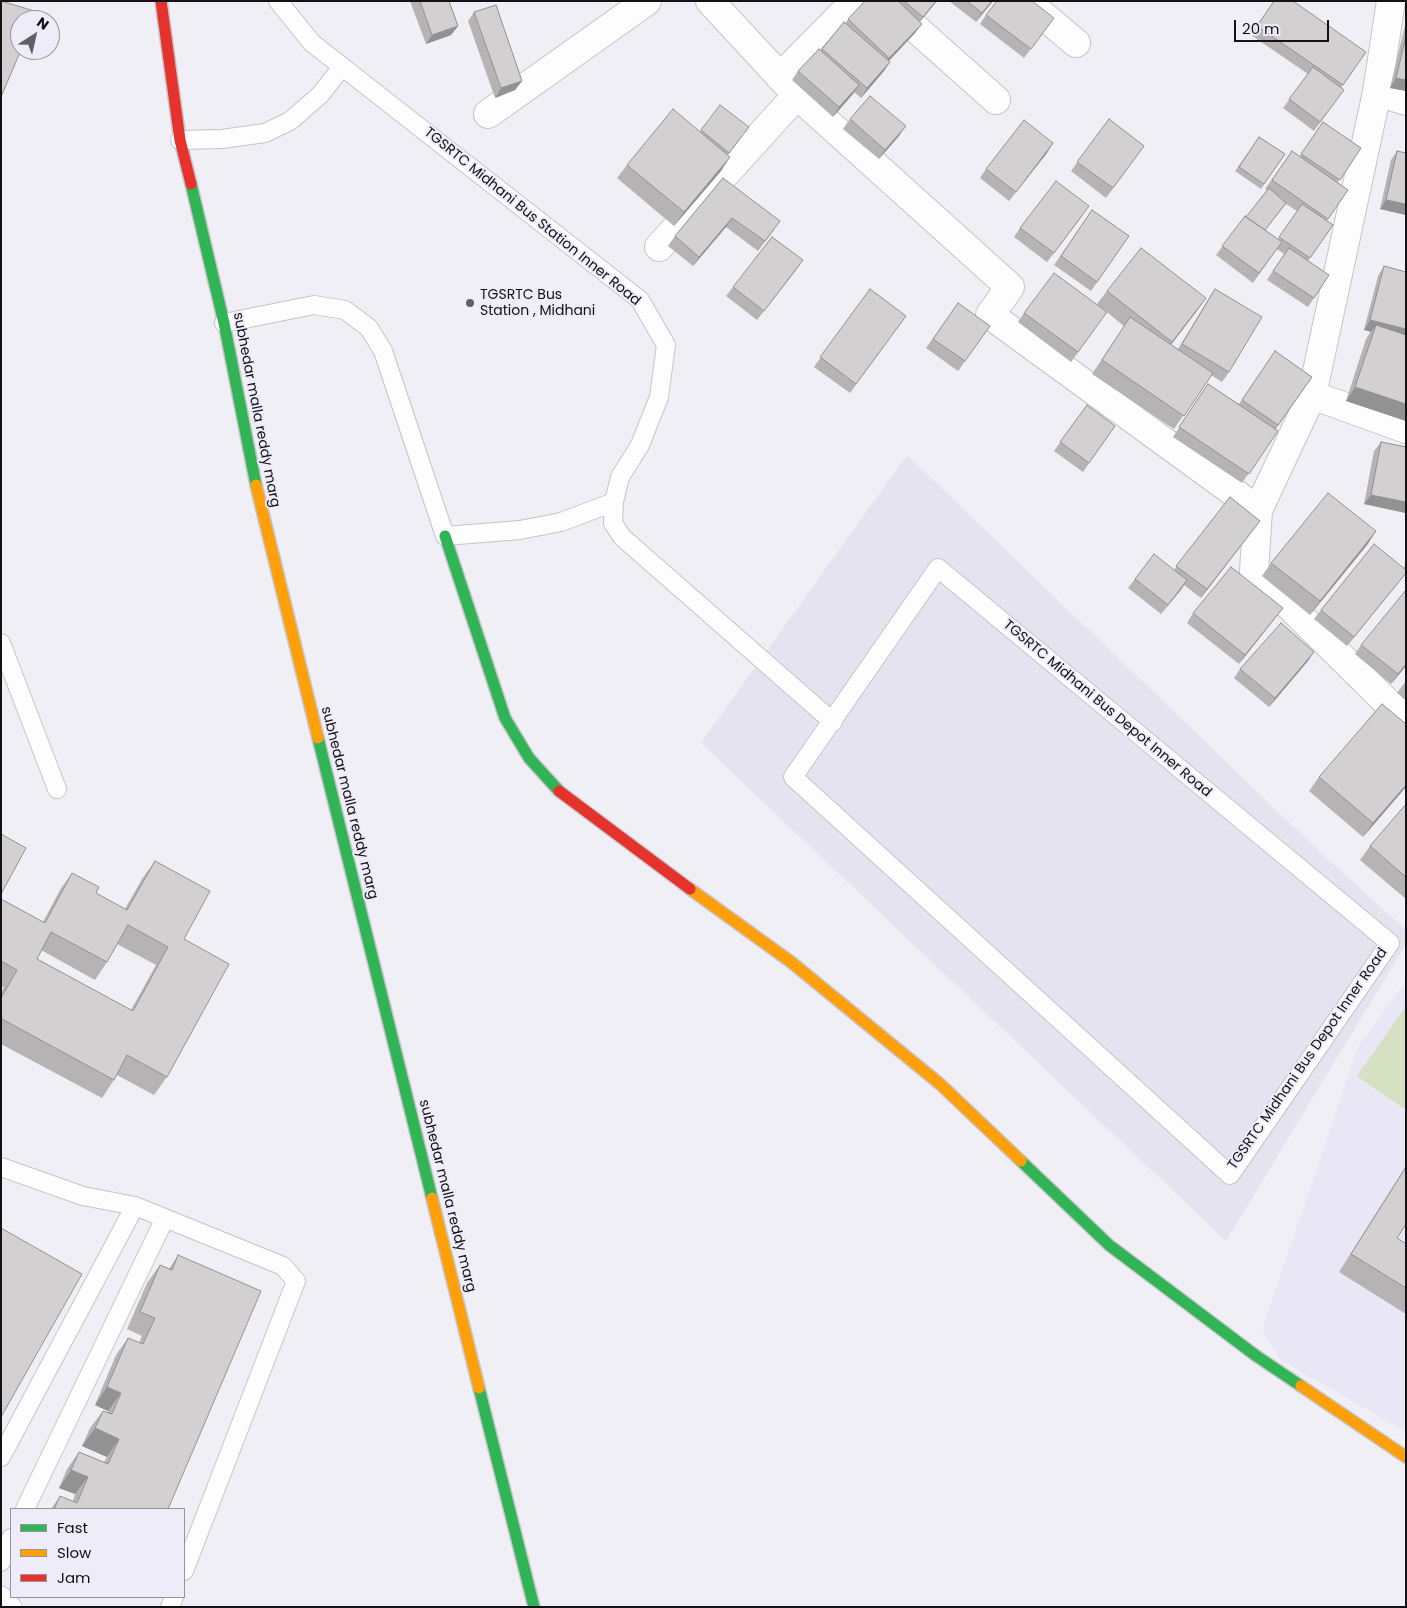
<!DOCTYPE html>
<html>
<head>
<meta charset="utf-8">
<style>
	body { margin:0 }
	#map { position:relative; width:1407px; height:1608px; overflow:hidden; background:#f0eff5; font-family:Poppins,sans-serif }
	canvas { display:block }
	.frame { position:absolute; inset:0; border:2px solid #121115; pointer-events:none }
	.legend { position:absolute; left:10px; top:1508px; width:175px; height:90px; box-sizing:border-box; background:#eeecf8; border:1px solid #96949d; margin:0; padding:6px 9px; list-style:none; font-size:15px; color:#121115 }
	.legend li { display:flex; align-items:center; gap:10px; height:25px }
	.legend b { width:25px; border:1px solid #96949d }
	.north { position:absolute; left:10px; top:10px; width:50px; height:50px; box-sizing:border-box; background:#eeecf8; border:1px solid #96949d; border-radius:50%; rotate:35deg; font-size:14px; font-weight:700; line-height:20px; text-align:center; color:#121115 }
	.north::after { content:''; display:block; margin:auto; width:18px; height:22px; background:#605f63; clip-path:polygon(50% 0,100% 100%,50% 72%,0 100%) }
	.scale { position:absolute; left:1234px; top:20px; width:95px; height:22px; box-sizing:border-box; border:2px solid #121115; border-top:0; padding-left:6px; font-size:15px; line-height:18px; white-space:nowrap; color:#121115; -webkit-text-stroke:4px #eeecf8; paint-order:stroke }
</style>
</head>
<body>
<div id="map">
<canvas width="1407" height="1608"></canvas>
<div class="frame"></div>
<ul class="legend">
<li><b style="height:6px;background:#30b455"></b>Fast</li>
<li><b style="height:6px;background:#ff9f0a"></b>Slow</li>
<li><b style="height:6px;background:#e5322d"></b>Jam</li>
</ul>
<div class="north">N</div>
<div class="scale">20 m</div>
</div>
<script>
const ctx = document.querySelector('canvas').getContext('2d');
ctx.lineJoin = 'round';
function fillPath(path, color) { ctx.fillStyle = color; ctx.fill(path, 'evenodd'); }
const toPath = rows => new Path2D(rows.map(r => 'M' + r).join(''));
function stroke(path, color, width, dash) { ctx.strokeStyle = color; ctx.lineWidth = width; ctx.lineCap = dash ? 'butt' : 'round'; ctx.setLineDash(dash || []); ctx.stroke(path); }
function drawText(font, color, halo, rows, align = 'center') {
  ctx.font = font + ' Poppins,sans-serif'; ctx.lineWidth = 4; ctx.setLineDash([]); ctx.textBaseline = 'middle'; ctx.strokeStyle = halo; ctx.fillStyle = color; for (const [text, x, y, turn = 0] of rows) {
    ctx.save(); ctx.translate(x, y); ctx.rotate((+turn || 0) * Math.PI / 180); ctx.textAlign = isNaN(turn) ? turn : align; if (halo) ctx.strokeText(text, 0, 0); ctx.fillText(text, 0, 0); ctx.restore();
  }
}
const built = toPath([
	[907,455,1321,853,1406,930,1406,944,1226,1241,701,743]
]);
const medical = toPath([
	[1406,981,1406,1432,1281,1360,1262,1330,1358,1047]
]);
const green = toPath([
	[1406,1006,1406,1110,1357,1076]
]);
const lane = toPath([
	[278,1,312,43,640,300,666,345,659,397,640,445,620,477,614,502,613,523,622,537,833,722],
	[180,140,222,139,265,133,290,121,320,95,342,67],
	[224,323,314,305,345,310,369,328,383,351,445,536,520,530,561,522,614,502],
	[938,568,1390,943,1230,1175,793,777,938,568],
	[1,643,57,789],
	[1,1167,83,1196,135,1206,283,1266,296,1281,184,1571],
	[1,1457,135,1206],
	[25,1509,165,1218],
	[1,1562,11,1538],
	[1,1595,13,1607],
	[170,1607,174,1597]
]);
const street = toPath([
	[710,1,797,95,1010,287,990,315,1258,510],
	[885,1,996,100],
	[1026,1,1076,43],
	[1391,1,1377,92,1312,395,1258,510,1254,571,1406,721],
	[780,77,855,1],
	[1377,92,1406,101],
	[488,114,647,1],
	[659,247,797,95],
	[1312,395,1406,429]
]);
const fast = toPath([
	[191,184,224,323,256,485],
	[445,536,505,718,529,758,559,791],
	[318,738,432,1198],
	[1021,1161,1109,1245,1255,1355,1301,1386],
	[479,1388,534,1607]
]);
const slow = toPath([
	[256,485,318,738],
	[690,889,791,962,940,1084,1021,1161],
	[432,1198,479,1388],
	[1301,1386,1406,1457]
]);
const jam = toPath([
	[161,1,180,140,191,184],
	[559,791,690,889]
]);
const wall = toPath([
	[410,1,449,1,458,26,451,35,426,44],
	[865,1,937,1,920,22,915,33,889,61,890,62,884,71,861,98,854,92,833,117,792,80,798,71,820,50,844,22,845,23],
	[949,1,993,1,976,22],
	[1274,1,1366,52,1341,88,1344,90,1314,131,1283,108,1308,74,1251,35],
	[474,12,522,81,515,90,495,98,468,21],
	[986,15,1047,27,1024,58,980,24],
	[1406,21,1406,91,1390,88],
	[720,105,742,136,728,155,721,171,674,226,617,178,627,165,700,132],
	[850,119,899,136,879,159,843,129],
	[1109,119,1144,146,1106,198,1071,171],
	[1323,122,1361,148,1337,183,1348,190,1327,220,1333,225,1308,261,1314,298,1308,307,1267,280,1284,254,1277,249,1253,283,1216,255,1245,216,1246,217,1267,190,1265,189,1292,151,1299,157],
	[1286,204,1297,211,1278,239,1265,230],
	[1259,137,1285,154,1261,189,1235,171],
	[1397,151,1406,153,1406,215,1380,209,1391,160],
	[1047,153,1009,201,980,178,986,169],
	[723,178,774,230,758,251,726,227,693,266,668,246,675,236],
	[1092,210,1129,236,1091,291,1054,265],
	[1083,215,1047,262,1014,237,1020,228],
	[1384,266,1406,421,1346,401,1366,339,1371,331,1364,330,1378,276],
	[796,270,757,320,726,296,733,287],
	[870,289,906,316,850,393,814,367],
	[1215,289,1229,372,1222,382,1211,375,1174,429,1092,374,1124,326,1097,304,1107,291,1206,298,1196,312,1171,345,1178,349,1209,298],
	[958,303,990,326,958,371,926,348],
	[1107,312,1071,362,1018,322,1024,313],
	[1275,351,1312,377,1276,429,1278,431,1242,483,1173,437,1208,384,1239,404],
	[1087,405,1115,426,1083,472,1054,451],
	[1381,442,1406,447,1406,513,1364,504,1374,451],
	[1230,497,1260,521,1201,598,1184,585,1161,614,1128,588,1135,579,1174,570],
	[1376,531,1367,545,1310,615,1262,576,1271,563],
	[1406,560,1406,574,1405,574,1347,646,1314,619,1321,610,1404,568],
	[1283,608,1276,617,1239,664,1187,623,1193,613],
	[1361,645,1406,666,1391,684,1355,654],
	[1308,661,1269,707,1234,678,1240,669],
	[1406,681,1406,700,1397,693],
	[1319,777,1406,787,1363,837,1309,791],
	[1406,804,1406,899,1360,860,1370,846],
	[155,861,184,939,167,1077,154,1095,117,1075,114,1080,102,1098,1,1044,1,993,4,987,1,986,1,899,43,922,60,890,72,873,96,893,125,909,142,879],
	[117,944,156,965,131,1010,37,959,41,950,95,980,107,962],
	[1406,1166,1406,1224,1397,1238,1406,1244,1406,1314,1339,1272],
	[178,1255,168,1509,51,1509,60,1496,73,1501,75,1494,59,1488,67,1469,79,1452,104,1462,107,1457,82,1446,90,1428,103,1411,108,1413,108,1411,95,1405,116,1355,128,1338,139,1343,142,1336,127,1329,147,1283,160,1265,169,1269]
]);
const shadedWall = toPath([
	[936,1,937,1,916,26,923,17],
	[992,1,993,1,976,22,982,13],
	[922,24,915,33,883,67,889,58],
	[458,26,451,35,426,44,432,35],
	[890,62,884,71,861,98,867,88],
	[1396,78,1406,80,1406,91,1390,88],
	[522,81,515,90,495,98,501,88],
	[859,85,853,94,833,117,839,107],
	[906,126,899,136,879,159,885,150],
	[1053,143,1047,153,1009,201,1016,192],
	[730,157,721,171,674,226,684,212],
	[1386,200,1406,204,1406,215,1380,209],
	[732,218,726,227,693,266,699,257],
	[803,260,796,270,757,320,764,311],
	[1206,298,1196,312,1162,356,1172,342],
	[1370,320,1406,329,1406,340,1376,325,1371,332,1364,330],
	[1355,387,1406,404,1406,421,1346,401],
	[1371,495,1406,502,1406,513,1364,504],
	[1260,521,1253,530,1201,598,1207,589],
	[1376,531,1367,545,1310,615,1320,601],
	[1406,569,1406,574,1405,574,1347,646],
	[1187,580,1181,590,1161,614,1168,605],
	[1283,608,1276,617,1239,664,1245,655],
	[1314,652,1308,661,1269,707,1275,698],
	[1406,664,1406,666,1391,684,1398,674],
	[1406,785,1406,787,1363,837,1373,823],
	[107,1387,121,1393,108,1411,95,1405],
	[95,1428,119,1439,107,1457,82,1446],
	[71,1470,88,1477,75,1494,59,1488]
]);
const building = toPath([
	[1,1,38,12,34,20,20,20,20,50,21,50,1,97,1,1],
	[420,1,449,1,458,26,432,35,420,1],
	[865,1,898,1,922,24,889,58,848,19,865,1],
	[904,1,936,1,923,17,904,1],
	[967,1,992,1,982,13,967,1],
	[997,1,1032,1,1054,18,1031,49,986,15,997,1],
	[1274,1,1293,1,1366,52,1343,85,1257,26,1274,1],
	[496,5,522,81,501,88,474,12,496,5],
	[844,22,890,62,867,88,822,49,844,22],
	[1406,37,1406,80,1396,78,1406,37],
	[819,49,859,85,839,107,798,71,819,49],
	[1313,67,1344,90,1320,122,1289,99,1313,67],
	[870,96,906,126,885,150,850,119,870,96],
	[720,105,749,127,729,153,701,130,720,105],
	[673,109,730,157,684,212,627,165,673,109],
	[1109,119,1144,146,1113,188,1077,162,1109,119],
	[1024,120,1053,143,1016,192,986,169,1024,120],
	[1323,122,1361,148,1340,180,1301,154,1323,122],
	[1259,137,1285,154,1264,184,1239,167,1259,137],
	[1292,151,1348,190,1328,219,1272,180,1292,151],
	[1397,151,1406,153,1406,204,1386,200,1397,151],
	[723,178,780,221,765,241,732,218,699,257,675,236,723,178],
	[1056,181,1089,206,1054,253,1020,228,1056,181],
	[1269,188,1286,203,1265,230,1246,217,1269,188],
	[1302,204,1333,225,1310,258,1279,237,1302,204],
	[1092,210,1129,236,1097,282,1061,256,1092,210],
	[1245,216,1282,242,1259,273,1222,246,1245,216],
	[772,237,803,260,764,311,733,287,772,237],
	[1141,248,1206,298,1172,342,1107,291,1141,248],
	[1289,248,1329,275,1314,298,1273,271,1289,248],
	[1384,266,1406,272,1406,329,1370,320,1384,266],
	[1054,273,1107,312,1078,352,1024,313,1054,273],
	[870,289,906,316,856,384,820,357,870,289],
	[1215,289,1262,317,1229,372,1182,344,1215,289],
	[958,303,990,326,965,361,933,339,958,303],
	[1130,317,1213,373,1184,416,1102,360,1130,317],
	[1376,325,1406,335,1406,404,1355,387,1376,325],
	[1275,351,1312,377,1278,425,1242,400,1275,351],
	[1208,384,1278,431,1249,474,1179,427,1208,384],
	[1087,405,1115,426,1089,463,1060,442,1087,405],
	[1381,442,1406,447,1406,502,1371,495,1381,442],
	[1328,493,1376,531,1320,601,1271,563,1328,493],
	[1230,497,1260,521,1207,589,1176,566,1230,497],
	[1374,544,1406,570,1406,573,1354,637,1321,610,1374,544],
	[1154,554,1187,580,1168,605,1135,579,1154,554],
	[1231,567,1283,608,1245,655,1193,613,1231,567],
	[1406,590,1406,664,1398,674,1361,645,1406,590],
	[1281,623,1314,652,1275,698,1240,669,1281,623],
	[1382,704,1406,724,1406,785,1373,823,1319,777,1382,704],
	[1406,804,1406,877,1370,846,1406,804],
	[1,834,26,848,1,894,1,834],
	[155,861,210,891,184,939,229,964,167,1077,127,1055,114,1080,2,1019,1,1021,1,998,17,970,1,961,1,899,45,923,72,873,99,887,96,893,127,910,155,861],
	[128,925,168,947,133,1011,37,959,51,932,107,962,128,925],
	[1406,1167,1406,1224,1397,1238,1406,1244,1406,1288,1351,1254,1406,1167],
	[1,1228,82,1274,1,1417,1,1228],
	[178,1255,261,1291,168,1509,54,1509,60,1496,77,1503,88,1477,71,1470,79,1452,108,1464,119,1439,95,1428,103,1411,112,1414,121,1393,107,1387,128,1338,143,1344,155,1318,140,1312,160,1265,172,1270,178,1255]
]);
const markers = [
	[470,303,5,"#605f63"]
];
const streetNames = [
	["TGSRTC Midhani Bus Station Inner Road",532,217,39],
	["subhedar malla reddy marg",256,410,79],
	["TGSRTC Midhani Bus Depot Inner Road",1107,709,40],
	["subhedar malla reddy marg",349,803,76],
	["TGSRTC Midhani Bus Depot Inner Road",1308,1059,-55],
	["subhedar malla reddy marg",447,1196,76]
];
const poiNames = [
	["TGSRTC Bus",480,295],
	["Station , Midhani",480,311]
];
fillPath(built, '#e6e3f1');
fillPath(medical, '#e9e7f6');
fillPath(green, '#d6e0c2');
stroke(lane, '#c5c4c9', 20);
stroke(street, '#c5c4c9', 30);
stroke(fast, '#c5c4c9', 14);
stroke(slow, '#c5c4c9', 14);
stroke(jam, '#c5c4c9', 14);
stroke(lane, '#fdfdfe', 18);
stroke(street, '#fdfdfe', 28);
stroke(fast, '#30b455', 11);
stroke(slow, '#ff9f0a', 11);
stroke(jam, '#e5322d', 11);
fillPath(wall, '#b5b3b4');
fillPath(shadedWall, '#939292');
fillPath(building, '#d2d0d1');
stroke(building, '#939292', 1);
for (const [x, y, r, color] of markers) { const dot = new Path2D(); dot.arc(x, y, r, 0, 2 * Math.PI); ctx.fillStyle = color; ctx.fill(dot); stroke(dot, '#eeecf8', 2); }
drawText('14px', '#121115', '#eeecf8', streetNames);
drawText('14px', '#121115', '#eeecf8', poiNames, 'left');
</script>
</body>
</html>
